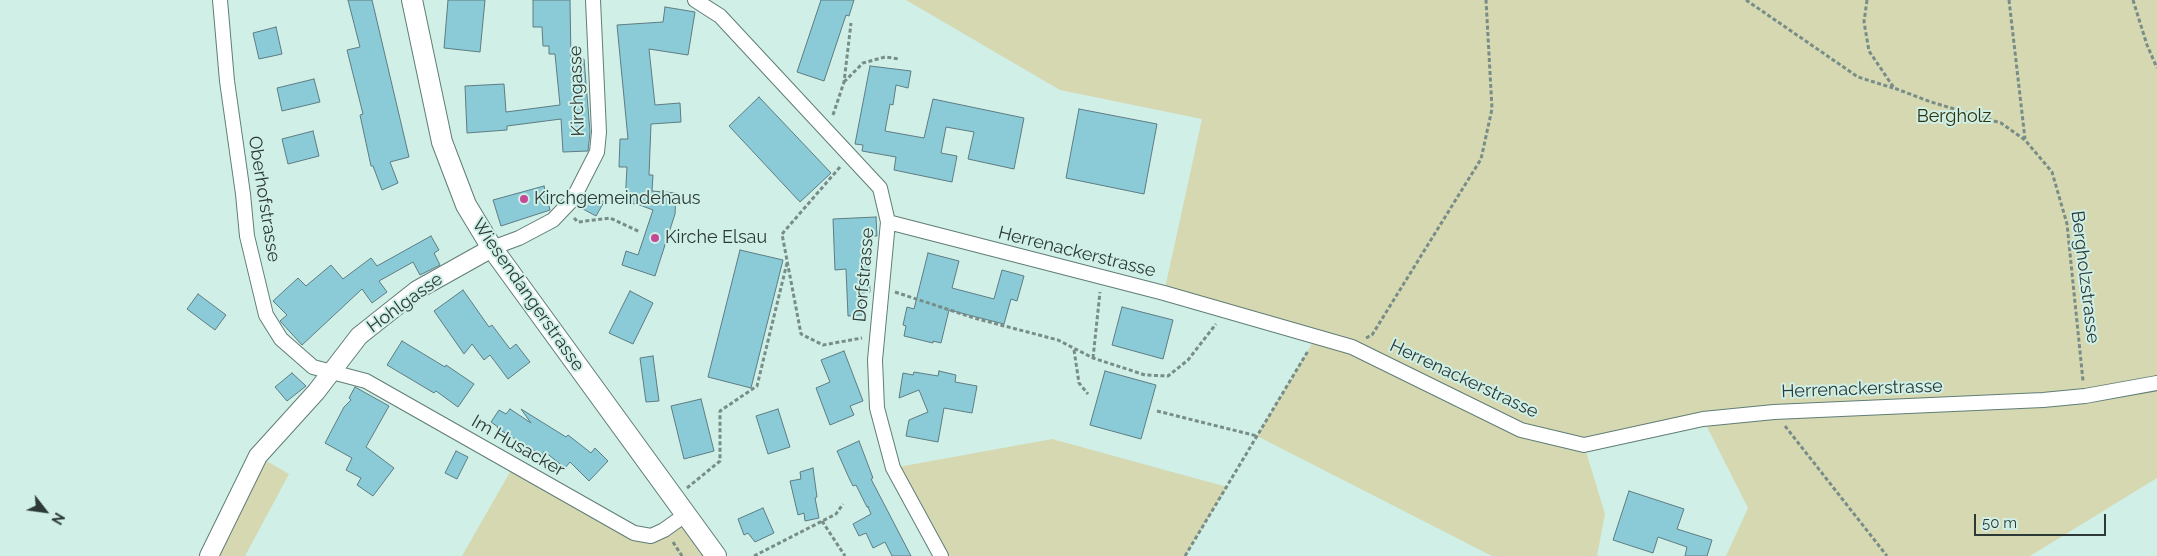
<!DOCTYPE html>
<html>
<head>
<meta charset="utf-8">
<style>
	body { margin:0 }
	#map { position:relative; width:2157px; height:556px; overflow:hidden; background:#cfefe7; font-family:Raleway,sans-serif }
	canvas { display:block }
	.north { position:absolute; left:20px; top:486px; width:50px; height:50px; -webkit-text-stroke:4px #cfefe7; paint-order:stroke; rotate:120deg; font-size:14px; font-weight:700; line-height:20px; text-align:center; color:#2c3936 }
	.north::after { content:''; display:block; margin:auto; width:18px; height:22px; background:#2c3936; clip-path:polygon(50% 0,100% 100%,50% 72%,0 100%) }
	.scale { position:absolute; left:1974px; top:514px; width:132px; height:22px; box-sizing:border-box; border:2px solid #2c3936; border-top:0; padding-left:6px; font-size:15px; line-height:18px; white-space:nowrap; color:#2c3936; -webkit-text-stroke:4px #cfefe7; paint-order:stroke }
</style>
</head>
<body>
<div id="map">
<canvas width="2157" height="556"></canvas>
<div class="north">N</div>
<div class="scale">50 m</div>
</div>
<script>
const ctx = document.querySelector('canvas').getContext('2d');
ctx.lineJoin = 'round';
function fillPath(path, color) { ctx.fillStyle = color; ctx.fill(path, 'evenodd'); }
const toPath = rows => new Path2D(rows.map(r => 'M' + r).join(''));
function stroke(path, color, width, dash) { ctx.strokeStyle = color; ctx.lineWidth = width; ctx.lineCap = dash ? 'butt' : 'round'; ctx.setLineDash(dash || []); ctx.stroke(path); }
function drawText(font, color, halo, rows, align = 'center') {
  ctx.font = font + ' Raleway,sans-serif'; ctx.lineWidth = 4; ctx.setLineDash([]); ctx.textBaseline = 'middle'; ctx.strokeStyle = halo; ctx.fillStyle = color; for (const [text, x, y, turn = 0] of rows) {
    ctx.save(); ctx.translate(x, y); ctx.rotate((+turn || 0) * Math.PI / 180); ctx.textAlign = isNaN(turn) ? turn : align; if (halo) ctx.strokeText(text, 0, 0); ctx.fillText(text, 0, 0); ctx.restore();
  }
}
const green = toPath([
	[906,0,2157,0,2157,478,2030,556,1726,556,1748,508,1703,419,1584,445,1605,514,1597,556,1492,556,1257,436,1316,337,1164,293,1202,119,1060,90],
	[1052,439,1227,487,1185,556,941,556,893,468],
	[258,456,289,474,245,556,209,556],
	[514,465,651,535,685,515,716,556,462,556]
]);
const building = toPath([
	[348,0,372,0,409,157,390,162,398,183,382,190,373,166,371,166,360,115,363,114,347,50,360,47,348,0],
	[448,0,485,0,480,52,444,48,448,0],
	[533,0,570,0,571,61,584,59,590,132,588,151,563,152,561,119,507,126,507,130,467,133,465,86,504,84,506,112,560,105,555,54,549,54,549,46,543,46,542,27,533,27,533,0],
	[821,0,854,0,849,16,846,15,824,81,797,72,821,0],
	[665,7,695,12,688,55,649,49,655,105,680,103,681,122,651,124,649,175,653,175,652,191,676,193,675,214,655,276,622,265,626,251,638,255,653,210,637,204,625,203,627,167,619,167,620,139,628,139,617,25,663,22,665,7],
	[276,27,282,54,259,59,253,33,276,27],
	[870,66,911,71,908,88,896,85,893,105,890,104,885,131,924,138,933,99,1024,118,1014,169,968,159,974,132,946,127,941,153,957,156,952,182,894,170,896,157,862,151,863,145,855,144,870,66],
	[314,79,320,102,282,111,277,88,314,79],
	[759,97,831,173,800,202,729,126,759,97],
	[1079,109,1157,124,1144,194,1066,178,1079,109],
	[313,131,319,156,288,164,282,139,313,131],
	[544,186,550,210,501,226,493,200,544,186],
	[589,194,604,202,596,216,583,209,583,204,589,194],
	[876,217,877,236,872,236,873,246,868,247,870,292,861,293,862,315,848,316,846,269,835,270,833,219,876,217],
	[431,236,439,250,434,253,440,265,420,275,413,262,379,281,387,292,372,303,362,289,302,345,280,321,287,315,273,301,298,278,306,286,331,265,343,279,371,258,377,266,431,236],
	[740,250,783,260,751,388,708,377,740,250],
	[928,253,959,261,952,288,994,299,1002,270,1024,276,1017,301,1011,299,1004,324,949,310,941,343,933,341,933,343,904,336,906,326,903,325,907,307,914,309,928,253],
	[463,290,489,327,492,325,510,349,516,344,530,362,508,379,490,355,484,360,472,344,464,354,434,311,463,290],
	[630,291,653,303,633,344,609,333,630,291],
	[198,294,226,315,215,330,187,309,198,294],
	[1122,307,1173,320,1163,359,1112,345,1122,307],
	[402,341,445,367,446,365,474,384,458,407,436,391,434,393,387,365,402,341],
	[844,351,863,401,850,406,854,415,830,425,816,388,830,382,821,360,844,351],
	[653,356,659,401,646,402,640,358,653,356],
	[939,371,956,375,955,382,977,386,972,413,944,408,938,442,906,436,909,420,928,412,919,390,899,398,903,373,913,375,914,372,938,376,939,371],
	[1105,371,1156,385,1141,439,1090,425,1105,371],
	[292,373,306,386,287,401,275,387,292,373],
	[355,387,389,406,366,447,394,468,373,496,357,485,361,478,346,470,352,458,325,443,344,407,351,400,349,398,355,387],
	[701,399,714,451,684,459,671,406,701,399],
	[510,409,531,423,521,409,566,437,568,435,591,453,595,448,608,461,589,481,570,462,565,468,544,451,542,455,497,428,498,427,491,422,499,410,506,414,510,409],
	[778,409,790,447,768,454,756,416,778,409],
	[859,441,873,478,871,479,911,556,892,556,885,542,873,548,866,533,859,536,853,524,871,514,868,507,869,507,867,507,856,485,853,486,849,478,837,451,859,441],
	[456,451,468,457,457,479,445,473,456,451],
	[813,468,817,497,815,498,819,518,805,521,804,513,798,515,790,481,801,479,800,472,813,468],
	[1629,491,1684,509,1677,529,1712,540,1707,556,1685,556,1687,547,1658,537,1653,553,1613,540,1629,491],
	[763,508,774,533,755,542,748,533,744,535,738,519,763,508]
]);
const path = toPath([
	[1746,0,1858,77,1893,88],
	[1867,0,1864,22,1869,51,1894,88,1931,102,2001,123,2025,140,2052,172,2067,224,2083,381],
	[2009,0,2025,139],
	[2133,0,2147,45,2157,68],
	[844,82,863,63,885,57,900,59],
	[833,115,844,82,851,23],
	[840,167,782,234,801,334,823,345,862,338],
	[574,218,578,222,610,218,640,232],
	[895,292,974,318,1058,340,1093,358,1145,375,1168,376,1188,360,1216,324],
	[1366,338,1372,335,1481,159,1492,109,1486,0],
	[1074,350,1079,383,1088,394],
	[1093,358,1100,292],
	[1157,411,1257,436],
	[1785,426,1887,556],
	[687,488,720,461,720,411,757,386,787,263],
	[822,521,845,556],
	[673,542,682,556],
	[754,556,836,514,843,504],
	[1185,556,1308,351]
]);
const minor = toPath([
	[220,0,227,81,243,194,247,236,266,315,281,339,313,367,366,381,634,533,651,536,664,530,685,515],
	[695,0,720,16,880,188,888,222,875,360,877,408,893,468,941,556],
	[888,222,1164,293,1352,347,1521,430,1584,445,1703,419,1774,412,2043,400,2085,396,2157,383],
	[492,248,519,238,553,220,573,199,597,152,599,132,593,0]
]);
const tertiary = toPath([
	[209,556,258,456,316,392,359,336,417,290,492,248]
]);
const secondary = toPath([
	[412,0,442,142,466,205,492,248,716,556]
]);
const markers = [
	[524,199,5,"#c64896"],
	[655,238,5,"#c64896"]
];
const streetNames = [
	["Kirchgasse",577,91,-92],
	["Oberhofstrasse",264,199,81],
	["Herrenackerstrasse",1077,252,14],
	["Dorfstrasse",864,275,-85],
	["Bergholzstrasse",2085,277,83],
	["Wiesendangerstrasse",528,295,55],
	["Hohlgasse",405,303,-36],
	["Herrenackerstrasse",1464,379,25],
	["Herrenackerstrasse",1862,389,-2],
	["Im Husacker",518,446,30]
];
const parkNames = [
	["Bergholz",1954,117]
];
const poiNames = [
	["Kirchgemeindehaus",534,199],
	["Kirche Elsau",665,238]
];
fillPath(green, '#d5d8b0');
fillPath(building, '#8acbd7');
stroke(building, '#5e7c82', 1);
stroke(minor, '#607d76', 16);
stroke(tertiary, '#607d76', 20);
stroke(secondary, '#607d76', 22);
stroke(path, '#788d88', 3, [4, 2.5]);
stroke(minor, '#fff', 14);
stroke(tertiary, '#fff', 18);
stroke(secondary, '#fff', 20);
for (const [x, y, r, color] of markers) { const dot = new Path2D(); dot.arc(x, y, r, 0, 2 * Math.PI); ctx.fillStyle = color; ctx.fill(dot); stroke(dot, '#cfefe7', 2); }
drawText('18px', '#2c3936', '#cfefe7', streetNames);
drawText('18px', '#313209', '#cfefe7', parkNames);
drawText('18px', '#2c3936', '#cfefe7', poiNames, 'left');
</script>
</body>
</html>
